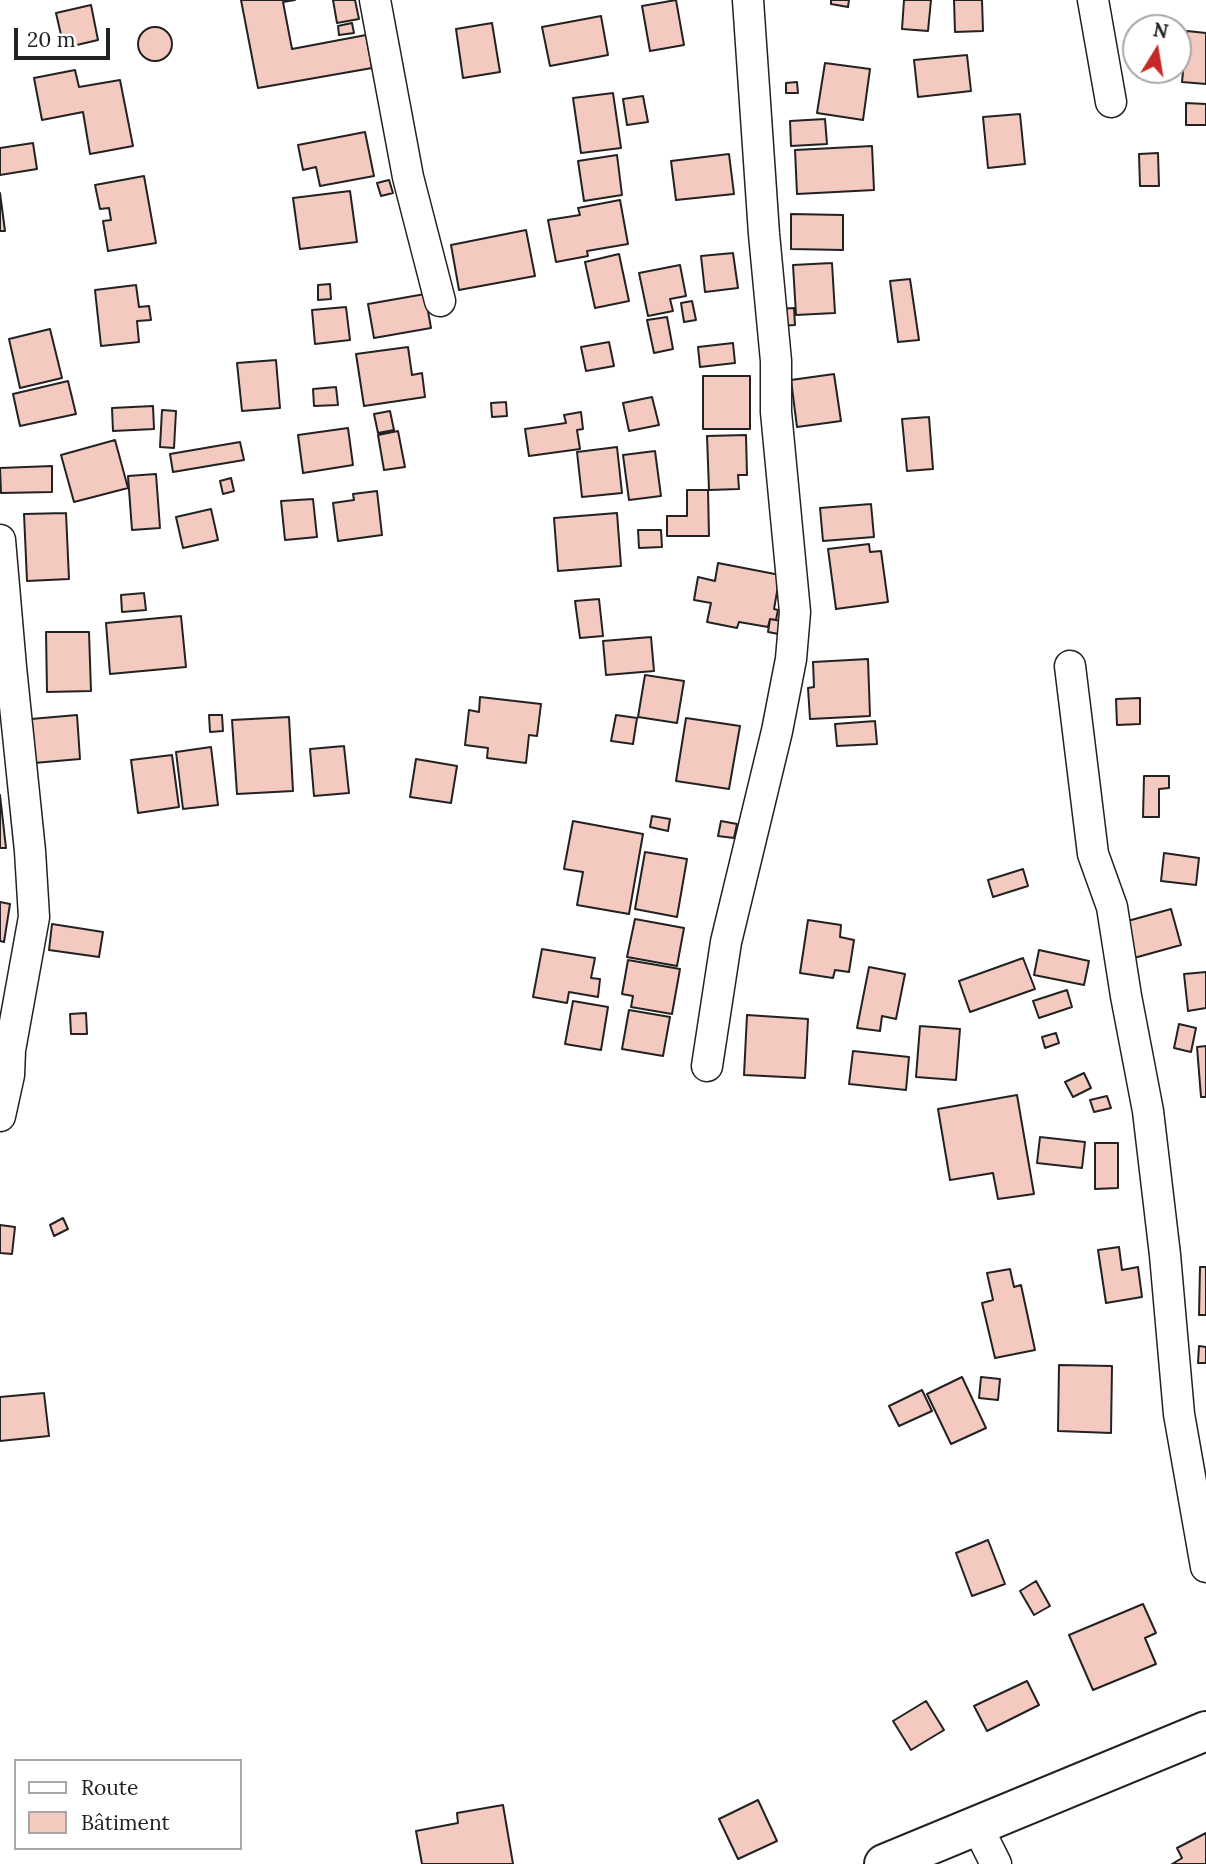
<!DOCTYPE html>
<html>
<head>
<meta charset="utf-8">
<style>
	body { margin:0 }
	#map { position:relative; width:1206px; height:1864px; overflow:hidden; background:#fff; font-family:Lora,serif }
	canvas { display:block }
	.legend { position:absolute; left:14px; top:1759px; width:228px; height:91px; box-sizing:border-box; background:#fff; border:2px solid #a7a7a7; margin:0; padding:9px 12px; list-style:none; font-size:21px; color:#222 }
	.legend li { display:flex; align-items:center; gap:14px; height:35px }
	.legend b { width:35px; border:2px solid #a7a7a7 }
	.north { position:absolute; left:1122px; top:14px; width:70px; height:70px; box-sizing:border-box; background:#fff; border:2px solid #a7a7a7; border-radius:50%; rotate:11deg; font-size:19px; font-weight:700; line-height:28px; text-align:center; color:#222 }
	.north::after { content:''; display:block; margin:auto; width:24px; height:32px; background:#c62828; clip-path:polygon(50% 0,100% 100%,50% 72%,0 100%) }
	.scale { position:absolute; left:14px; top:28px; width:96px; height:32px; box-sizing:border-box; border:4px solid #222; border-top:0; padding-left:9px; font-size:21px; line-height:24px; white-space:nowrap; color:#222; -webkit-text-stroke:5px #fff; paint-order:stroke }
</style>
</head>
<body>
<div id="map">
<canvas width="1206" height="1864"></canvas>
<ul class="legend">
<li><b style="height:9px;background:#fff"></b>Route</li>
<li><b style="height:19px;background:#f3c9c0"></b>Bâtiment</li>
</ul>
<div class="north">N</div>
<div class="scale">20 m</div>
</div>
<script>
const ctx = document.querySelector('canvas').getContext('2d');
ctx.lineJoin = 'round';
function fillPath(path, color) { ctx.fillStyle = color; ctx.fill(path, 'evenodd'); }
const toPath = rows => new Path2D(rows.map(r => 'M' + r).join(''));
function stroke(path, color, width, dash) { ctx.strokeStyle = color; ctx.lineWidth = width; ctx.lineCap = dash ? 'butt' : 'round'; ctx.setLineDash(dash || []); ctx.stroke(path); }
const building = toPath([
	[241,0,295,0,283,2,292,49,366,35,372,68,258,88,241,0],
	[333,0,355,0,359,19,337,23,333,0],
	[676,0,684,45,650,51,642,6,676,0],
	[831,0,849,0,848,7,831,4,831,0],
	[904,0,931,0,928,31,902,29,904,0],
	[954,0,982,0,983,31,955,32,954,0],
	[91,5,98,40,64,48,56,13,91,5],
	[601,16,608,55,550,66,542,27,601,16],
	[352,23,354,33,339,35,338,26,352,23],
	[492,23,500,72,463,78,456,29,492,23],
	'138 44a17 17 0 1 1 34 0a17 17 0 1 1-34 0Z',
	[1187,31,1206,33,1206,84,1182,82,1187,31],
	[967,55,971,91,918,97,914,60,967,55],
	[825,63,870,69,863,120,817,113,825,63],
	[75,70,79,87,120,80,133,146,90,154,83,112,42,120,34,78,75,70],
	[797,82,798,93,786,93,786,83,797,82],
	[613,93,621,148,581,153,573,98,613,93],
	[643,96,648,122,627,125,623,99,643,96],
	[1186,103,1206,104,1206,125,1186,125,1186,103],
	[1020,114,1025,164,988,168,983,117,1020,114],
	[825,119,827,144,791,146,790,121,825,119],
	[365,132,374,176,320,186,316,167,303,170,298,145,365,132],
	[33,143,37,169,0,175,0,148,33,143],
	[872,146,874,190,797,194,795,150,872,146],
	[1158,153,1159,186,1140,186,1139,154,1158,153],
	[729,154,734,194,676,200,671,161,729,154],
	[617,155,622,195,584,201,578,161,617,155],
	[144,176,156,243,108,251,103,221,111,220,109,208,100,209,95,185,144,176],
	[389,180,393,193,381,196,377,183,389,180],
	[350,191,357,242,300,249,293,198,350,191],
	[0,193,5,231,0,231,0,193],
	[620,200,628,244,587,251,588,256,556,262,548,220,580,215,578,208,620,200],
	[791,214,843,215,843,250,791,249,791,214],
	[526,230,535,276,459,290,451,245,526,230],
	[733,253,738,288,705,292,701,256,733,253],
	[619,254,629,301,595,308,585,262,619,254],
	[832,263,835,313,796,315,793,265,832,263],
	[680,265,686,296,670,299,673,311,648,316,639,273,680,265],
	[910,279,919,340,898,342,890,281,910,279],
	[330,284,331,299,318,300,318,285,330,284],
	[136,285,139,307,149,306,151,320,137,321,139,342,101,346,95,290,136,285],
	[425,294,431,328,374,338,368,304,425,294],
	[692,301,696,320,684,322,681,303,692,301],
	[346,307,350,340,315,344,312,310,346,307],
	[794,308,795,325,780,326,778,309,794,308],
	[667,317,673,349,654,353,647,320,667,317],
	[50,329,62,378,20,388,9,339,50,329],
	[609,342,614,366,586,371,581,347,609,342],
	[733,343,735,363,700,367,698,347,733,343],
	[408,347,412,375,422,373,425,397,364,406,356,354,408,347],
	[276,360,280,408,242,411,237,363,276,360],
	[834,374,841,421,797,427,791,380,834,374],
	[703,376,750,376,750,429,703,429,703,376],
	[68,381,76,414,20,426,13,394,68,381],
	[336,387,338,405,314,406,313,389,336,387],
	[652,397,659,425,629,431,623,403,652,397],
	[506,402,507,416,492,417,491,403,506,402],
	[153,406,154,429,113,431,112,408,153,406],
	[162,410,176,411,174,448,160,447,162,410],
	[390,411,394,430,378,433,374,414,390,411],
	[581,412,583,429,577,430,580,449,529,456,525,429,566,423,564,415,581,412],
	[929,417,933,469,907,471,902,419,929,417],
	[348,428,353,465,303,473,298,435,348,428],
	[398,431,405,467,384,470,378,435,398,431],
	[746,435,747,475,738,475,739,489,709,490,707,436,746,435],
	[115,440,128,488,74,502,61,455,115,440],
	[240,442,244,460,173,472,170,454,240,442],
	[617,447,622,493,582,497,577,452,617,447],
	[655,451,661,496,629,500,623,455,655,451],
	[52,466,52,492,1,493,0,468,52,466],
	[156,474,160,528,132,530,128,476,156,474],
	[231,478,234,491,223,494,220,481,231,478],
	[687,490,708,490,709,536,667,536,667,516,687,516,687,490],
	[377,491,382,535,338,541,333,503,354,500,353,494,377,491],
	[313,499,317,537,285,540,281,501,313,499],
	[871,504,874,537,823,541,820,508,871,504],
	[211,509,218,540,183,548,176,517,211,509],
	[66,513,69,579,27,581,24,514,66,513],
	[617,513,621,566,558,571,554,518,617,513],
	[638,530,661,530,662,547,639,548,638,530],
	[869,544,870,552,881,551,888,602,836,609,828,549,869,544],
	[718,563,780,575,774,609,778,610,776,620,770,619,768,627,739,622,737,628,707,622,711,603,694,600,698,577,715,581,718,563],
	[144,593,146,610,122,612,121,595,144,593],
	[599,599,603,636,580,638,575,601,599,599],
	[181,616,186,667,110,674,106,623,181,616],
	[770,619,787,622,784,635,768,632,770,619],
	[46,632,89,632,91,691,47,692,46,632],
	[651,637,654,671,606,675,603,641,651,637],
	[868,659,870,716,810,719,808,688,814,687,813,662,868,659],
	[645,675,684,681,677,723,638,717,645,675],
	[480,697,541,704,537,736,529,735,526,763,487,758,488,748,465,745,469,710,479,712,480,697],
	[1140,698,1140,724,1117,725,1116,699,1140,698],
	[77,715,80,759,34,763,31,719,77,715],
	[209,715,222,715,223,731,210,732,209,715],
	[616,715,637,718,633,744,611,741,616,715],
	[289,717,293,791,237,794,232,720,289,717],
	[686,718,740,726,729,789,676,781,686,718],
	[875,721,877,744,837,746,835,724,875,721],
	[344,746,349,793,314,796,310,749,344,746],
	[211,747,218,805,183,809,176,752,211,747],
	[172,755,179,807,138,813,131,760,172,755],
	[416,759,457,766,451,803,410,797,416,759],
	[1144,776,1169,776,1169,788,1159,789,1159,817,1143,817,1144,776],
	[0,795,6,848,0,848,0,795],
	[652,816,670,819,668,831,650,827,652,816],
	[573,821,643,834,629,914,577,905,583,872,564,869,573,821],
	[721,821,737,824,734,838,718,836,721,821],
	[645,852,687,859,677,917,635,909,645,852],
	[1164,853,1199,858,1196,885,1161,881,1164,853],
	[1023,869,1028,886,993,897,988,880,1023,869],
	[0,902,10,904,4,942,0,941,0,902],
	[1171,909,1181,945,1134,958,1124,922,1171,909],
	[635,919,684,928,677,966,627,957,635,919],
	[808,920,841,925,840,937,854,940,849,972,835,970,833,978,800,973,808,920],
	[52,924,103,932,99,957,49,950,52,924],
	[542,949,595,958,591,978,600,979,598,997,569,992,567,1003,533,997,542,949],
	[1039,950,1089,961,1084,985,1034,975,1039,950],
	[1023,958,1035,989,970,1012,959,981,1023,958],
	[628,960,680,969,672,1014,631,1007,633,996,622,994,628,960],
	[869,967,905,974,896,1019,882,1016,880,1031,857,1028,869,967],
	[1206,972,1206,1008,1188,1011,1184,974,1206,972],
	[1067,990,1072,1007,1039,1018,1033,1001,1067,990],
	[573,1001,608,1007,601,1050,565,1044,573,1001],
	[629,1010,670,1017,663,1056,622,1049,629,1010],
	[86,1013,87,1034,71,1034,70,1014,86,1013],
	[747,1015,808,1019,805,1078,744,1075,747,1015],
	[1179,1024,1196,1028,1191,1052,1174,1048,1179,1024],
	[920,1026,960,1029,956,1080,916,1077,920,1026],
	[1056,1033,1059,1043,1045,1048,1042,1037,1056,1033],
	[1206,1046,1206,1097,1201,1097,1197,1047,1206,1046],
	[853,1051,909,1057,906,1090,849,1084,853,1051],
	[1084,1073,1091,1088,1073,1097,1065,1082,1084,1073],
	[1017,1095,1034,1194,998,1199,993,1173,950,1180,938,1109,1017,1095],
	[1107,1096,1111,1108,1094,1112,1090,1100,1107,1096],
	[1040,1137,1085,1142,1082,1168,1037,1163,1040,1137],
	[1095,1143,1118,1143,1118,1188,1095,1189,1095,1143],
	[63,1218,68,1229,54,1236,50,1225,63,1218],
	[0,1225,15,1227,12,1254,0,1253,0,1225],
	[1119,1247,1122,1270,1138,1267,1142,1297,1106,1303,1098,1250,1119,1247],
	[1200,1267,1206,1267,1206,1315,1199,1315,1200,1267],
	[1010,1269,1014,1287,1021,1285,1035,1350,995,1358,982,1303,993,1300,987,1273,1010,1269],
	[1199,1346,1206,1347,1206,1363,1198,1363,1199,1346],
	[1059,1365,1112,1366,1111,1433,1058,1431,1059,1365],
	[962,1377,986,1428,951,1444,927,1394,962,1377],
	[981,1377,1000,1379,998,1400,979,1398,981,1377],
	[922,1390,932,1411,899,1426,889,1406,922,1390],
	[44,1393,49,1436,0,1441,0,1397,44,1393],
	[988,1540,1005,1584,972,1596,956,1553,988,1540],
	[1036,1581,1050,1606,1034,1615,1020,1591,1036,1581],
	[1143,1604,1156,1633,1145,1638,1156,1664,1093,1690,1069,1635,1143,1604],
	[1027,1681,1039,1705,987,1731,974,1706,1027,1681],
	[926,1701,944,1730,911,1750,893,1721,926,1701],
	[758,1800,777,1841,738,1859,719,1819,758,1800],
	[503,1805,513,1864,422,1864,416,1831,458,1823,457,1813,503,1805],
	[1206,1833,1206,1864,1172,1864,1182,1858,1177,1848,1206,1833]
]);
const minor = toPath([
	[375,0,408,177,440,301],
	[1093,0,1111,102],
	[0,540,11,667,30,851,34,917,10,1050,9,1075,0,1116],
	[1070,666,1093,854,1112,907,1126,996,1148,1111,1165,1255,1179,1414,1206,1567],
	[707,1066,726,942,777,731,791,659,795,612,776,412,776,361,764,234,748,0],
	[977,1826,996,1864]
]);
const trunk = toPath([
	[884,1864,1206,1731]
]);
fillPath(building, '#f3c9c0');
stroke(building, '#222', 2);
stroke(minor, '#222', 33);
stroke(trunk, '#222', 42);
stroke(minor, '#fff', 30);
stroke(trunk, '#fff', 38);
</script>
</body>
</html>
